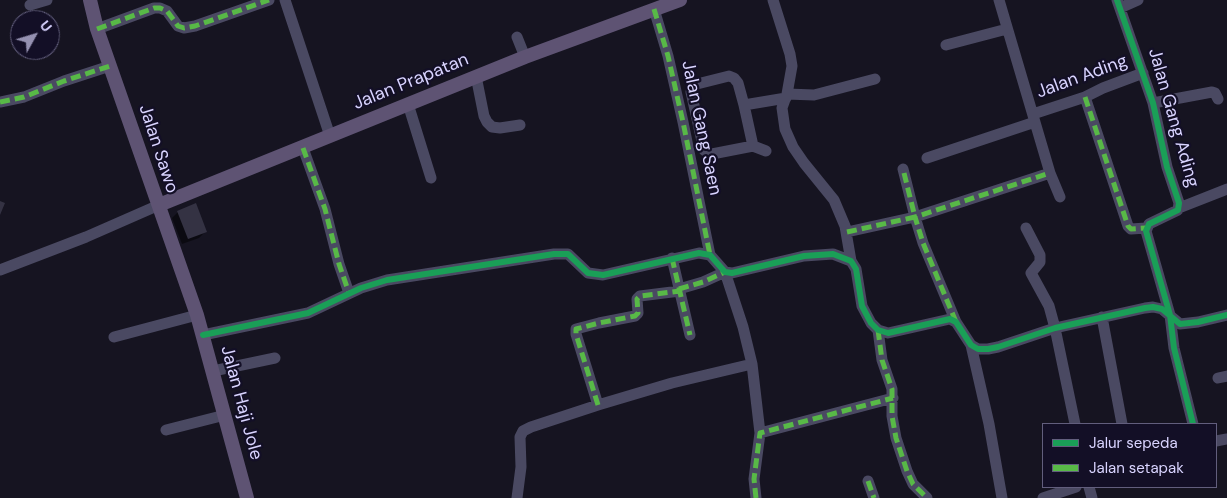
<!DOCTYPE html>
<html>
<head>
<meta charset="utf-8">
<style>
	body { margin:0 }
	#map { position:relative; width:1227px; height:498px; overflow:hidden; background:#161421; font-family:"DM Sans",sans-serif }
	canvas { display:block }
	.legend { position:absolute; left:1042px; top:423px; width:175px; height:65px; box-sizing:border-box; background:#130f26; border:1px solid #625e7d; margin:0; padding:6px 9px; list-style:none; font-size:15px; color:#d9d4ff }
	.legend li { display:flex; align-items:center; gap:10px; height:25px }
	.legend b { width:25px; border:1px solid #625e7d }
	.north { position:absolute; left:10px; top:10px; width:50px; height:50px; box-sizing:border-box; background:#130f26; border:1px solid #625e7d; border-radius:50%; rotate:51deg; font-size:14px; font-weight:700; line-height:20px; text-align:center; color:#d9d4ff }
	.north::after { content:''; display:block; margin:auto; width:18px; height:22px; background:#9591b1; clip-path:polygon(50% 0,100% 100%,50% 72%,0 100%) }
</style>
</head>
<body>
<div id="map">
<canvas width="1227" height="498"></canvas>
<ul class="legend">
<li><b style="height:6px;background:#1a9f57"></b>Jalur sepeda</li>
<li><b style="height:6px;background:#58b947"></b>Jalan setapak</li>
</ul>
<div class="north">U</div>
</div>
<script>
const ctx = document.querySelector('canvas').getContext('2d');
ctx.lineJoin = 'round';
function fillPath(path, color) { ctx.fillStyle = color; ctx.fill(path, 'evenodd'); }
const toPath = rows => new Path2D(rows.map(r => 'M' + r).join(''));
function stroke(path, color, width, dash) { ctx.strokeStyle = color; ctx.lineWidth = width; ctx.lineCap = dash ? 'butt' : 'round'; ctx.setLineDash(dash || []); ctx.stroke(path); }
function drawText(font, color, halo, rows, align = 'center') {
  ctx.font = font + ' "DM Sans",sans-serif'; ctx.lineWidth = 4.5; ctx.setLineDash([]); ctx.textBaseline = 'middle'; ctx.strokeStyle = halo; ctx.fillStyle = color; for (const [text, x, y, turn = 0] of rows) {
    ctx.save(); ctx.translate(x, y); ctx.rotate((+turn || 0) * Math.PI / 180); ctx.textAlign = isNaN(turn) ? turn : align; if (halo) ctx.strokeText(text, 0, 0); ctx.fillText(text, 0, 0); ctx.restore();
  }
}
const shadow = toPath([
	[178,212,205,232,199,238,182,244,172,218]
]);
const building = toPath([
	[0,201,5,203,0,215],
	[196,203,207,232,188,239,177,211]
]);
const minor = toPath([
	[285,0,330,136],
	[773,0,790,54,792,66,787,94,782,108,785,129,793,147,804,163,834,200,845,226,851,261],
	[999,0,1050,173,1060,197],
	[1117,0,1153,103,1167,167,1179,203,1178,210,1149,224,1146,231,1170,315,1174,348,1193,424],
	[30,5,47,0],
	[1120,8,1138,0],
	[654,9,668,56,683,122,710,255],
	[97,29,154,8,160,8,167,11,178,26,184,28,195,26,269,0],
	[517,37,525,57],
	[946,45,1007,29],
	[476,76,484,116,487,122,492,127,500,128,520,125],
	[787,94,814,95,875,79],
	[1085,97,1128,226,1131,229,1146,228],
	[0,102,24,97,64,81,110,66],
	[1153,103,1212,92,1215,93,1218,99],
	[408,104,431,178],
	[744,105,786,98],
	[1033,114,1085,97,1103,88,1143,73],
	[753,146,712,154,708,153,704,150,691,92,692,87,697,84,729,76,734,78,738,83,744,105,753,146,766,151],
	[303,148,325,209,339,264,349,293],
	[927,158,1035,122],
	[1179,208,1227,189],
	[1026,228,1040,255,1040,262,1031,273,1049,306,1055,328,1075,424],
	[847,232,915,217,903,169],
	[672,258,690,335],
	[0,270,86,237,159,205],
	[679,289,703,282,725,272,743,327,752,364,760,433,754,479,756,498],
	[1102,317,1122,424],
	[956,322,923,243,915,217,1050,173],
	[878,330,882,360,892,389,892,416,896,438,907,471,913,484,927,498],
	[203,335,308,313,361,288,387,280,554,254,568,254,588,273,603,275,699,253,710,255,725,272,732,273,804,256,833,254,851,261,856,269,862,306,871,323,878,330,888,333,950,319,956,322,971,345,978,349,988,349,998,347,1055,328,1145,308,1153,307,1162,309,1180,324,1198,322,1227,315],
	[114,337,197,315],
	[971,345,989,424,1002,498],
	[213,371,275,358],
	[1218,378,1227,376],
	[598,405,576,334,576,329,599,323,635,316,638,313,637,299,640,296,680,291],
	[166,430,225,415],
	[760,433,893,398],
	[1216,441,1227,439],
	[868,481,874,498],
	[1089,487,1092,498],
	[517,498,521,467,520,437,523,431,531,427,598,405,672,383,752,364],
	[1043,498,1076,487]
]);
const major = toPath([
	[90,0,97,29,197,315,247,498],
	[159,205,525,57,680,0]
]);
const quiet = toPath([
	[654,9,668,56,683,122,710,255],
	[97,29,154,8,160,8,167,11,178,26,184,28,195,26,269,0],
	[1085,97,1128,226,1131,229,1146,228],
	[0,102,24,97,64,81,110,66],
	[303,148,325,209,339,264,349,293],
	[847,232,915,217,903,169],
	[672,258,690,335],
	[679,289,703,282,725,272],
	[956,322,923,243,915,217,1050,173],
	[878,330,882,360,892,389,892,416,896,438,907,471,913,484,927,498],
	[598,405,576,334,576,329,599,323,635,316,638,313,637,299,640,296,680,291],
	[868,481,874,498],
	[756,498,754,479,760,433,893,398]
]);
const cycleway = toPath([
	[1117,0,1153,103,1167,167,1179,203,1178,210,1149,224,1146,231,1170,315,1174,348,1193,424],
	[203,335,308,313,361,288,387,280,554,254,568,254,588,273,603,275,699,253,710,255,725,272,732,273,804,256,833,254,851,261,856,269,862,306,871,323,878,330,888,333,950,319,956,322,971,345,978,349,988,349,998,347,1055,328,1145,308,1153,307,1162,309,1180,324,1198,322,1227,315]
]);
const streetNames = [
	["Jalan Ading",1082,77,-20],
	["Jalan Prapatan",411,82,-22],
	["Jalan Gang Ading",1173,118,74],
	["Jalan Gang Saen",701,128,78],
	["Jalan Sawo",158,149,72],
	["Jalan Haji Jole",241,403,75]
];
fillPath(shadow, '#0007');
fillPath(building, '#343243');
stroke(minor, '#4a4962', 11);
stroke(major, '#5e5373', 14);
stroke(quiet, '#58b947', 5, [10, 5]);
stroke(cycleway, '#1a9f57', 6);
drawText('18px', '#d9d4ff', '#130f26', streetNames);
</script>
</body>
</html>
